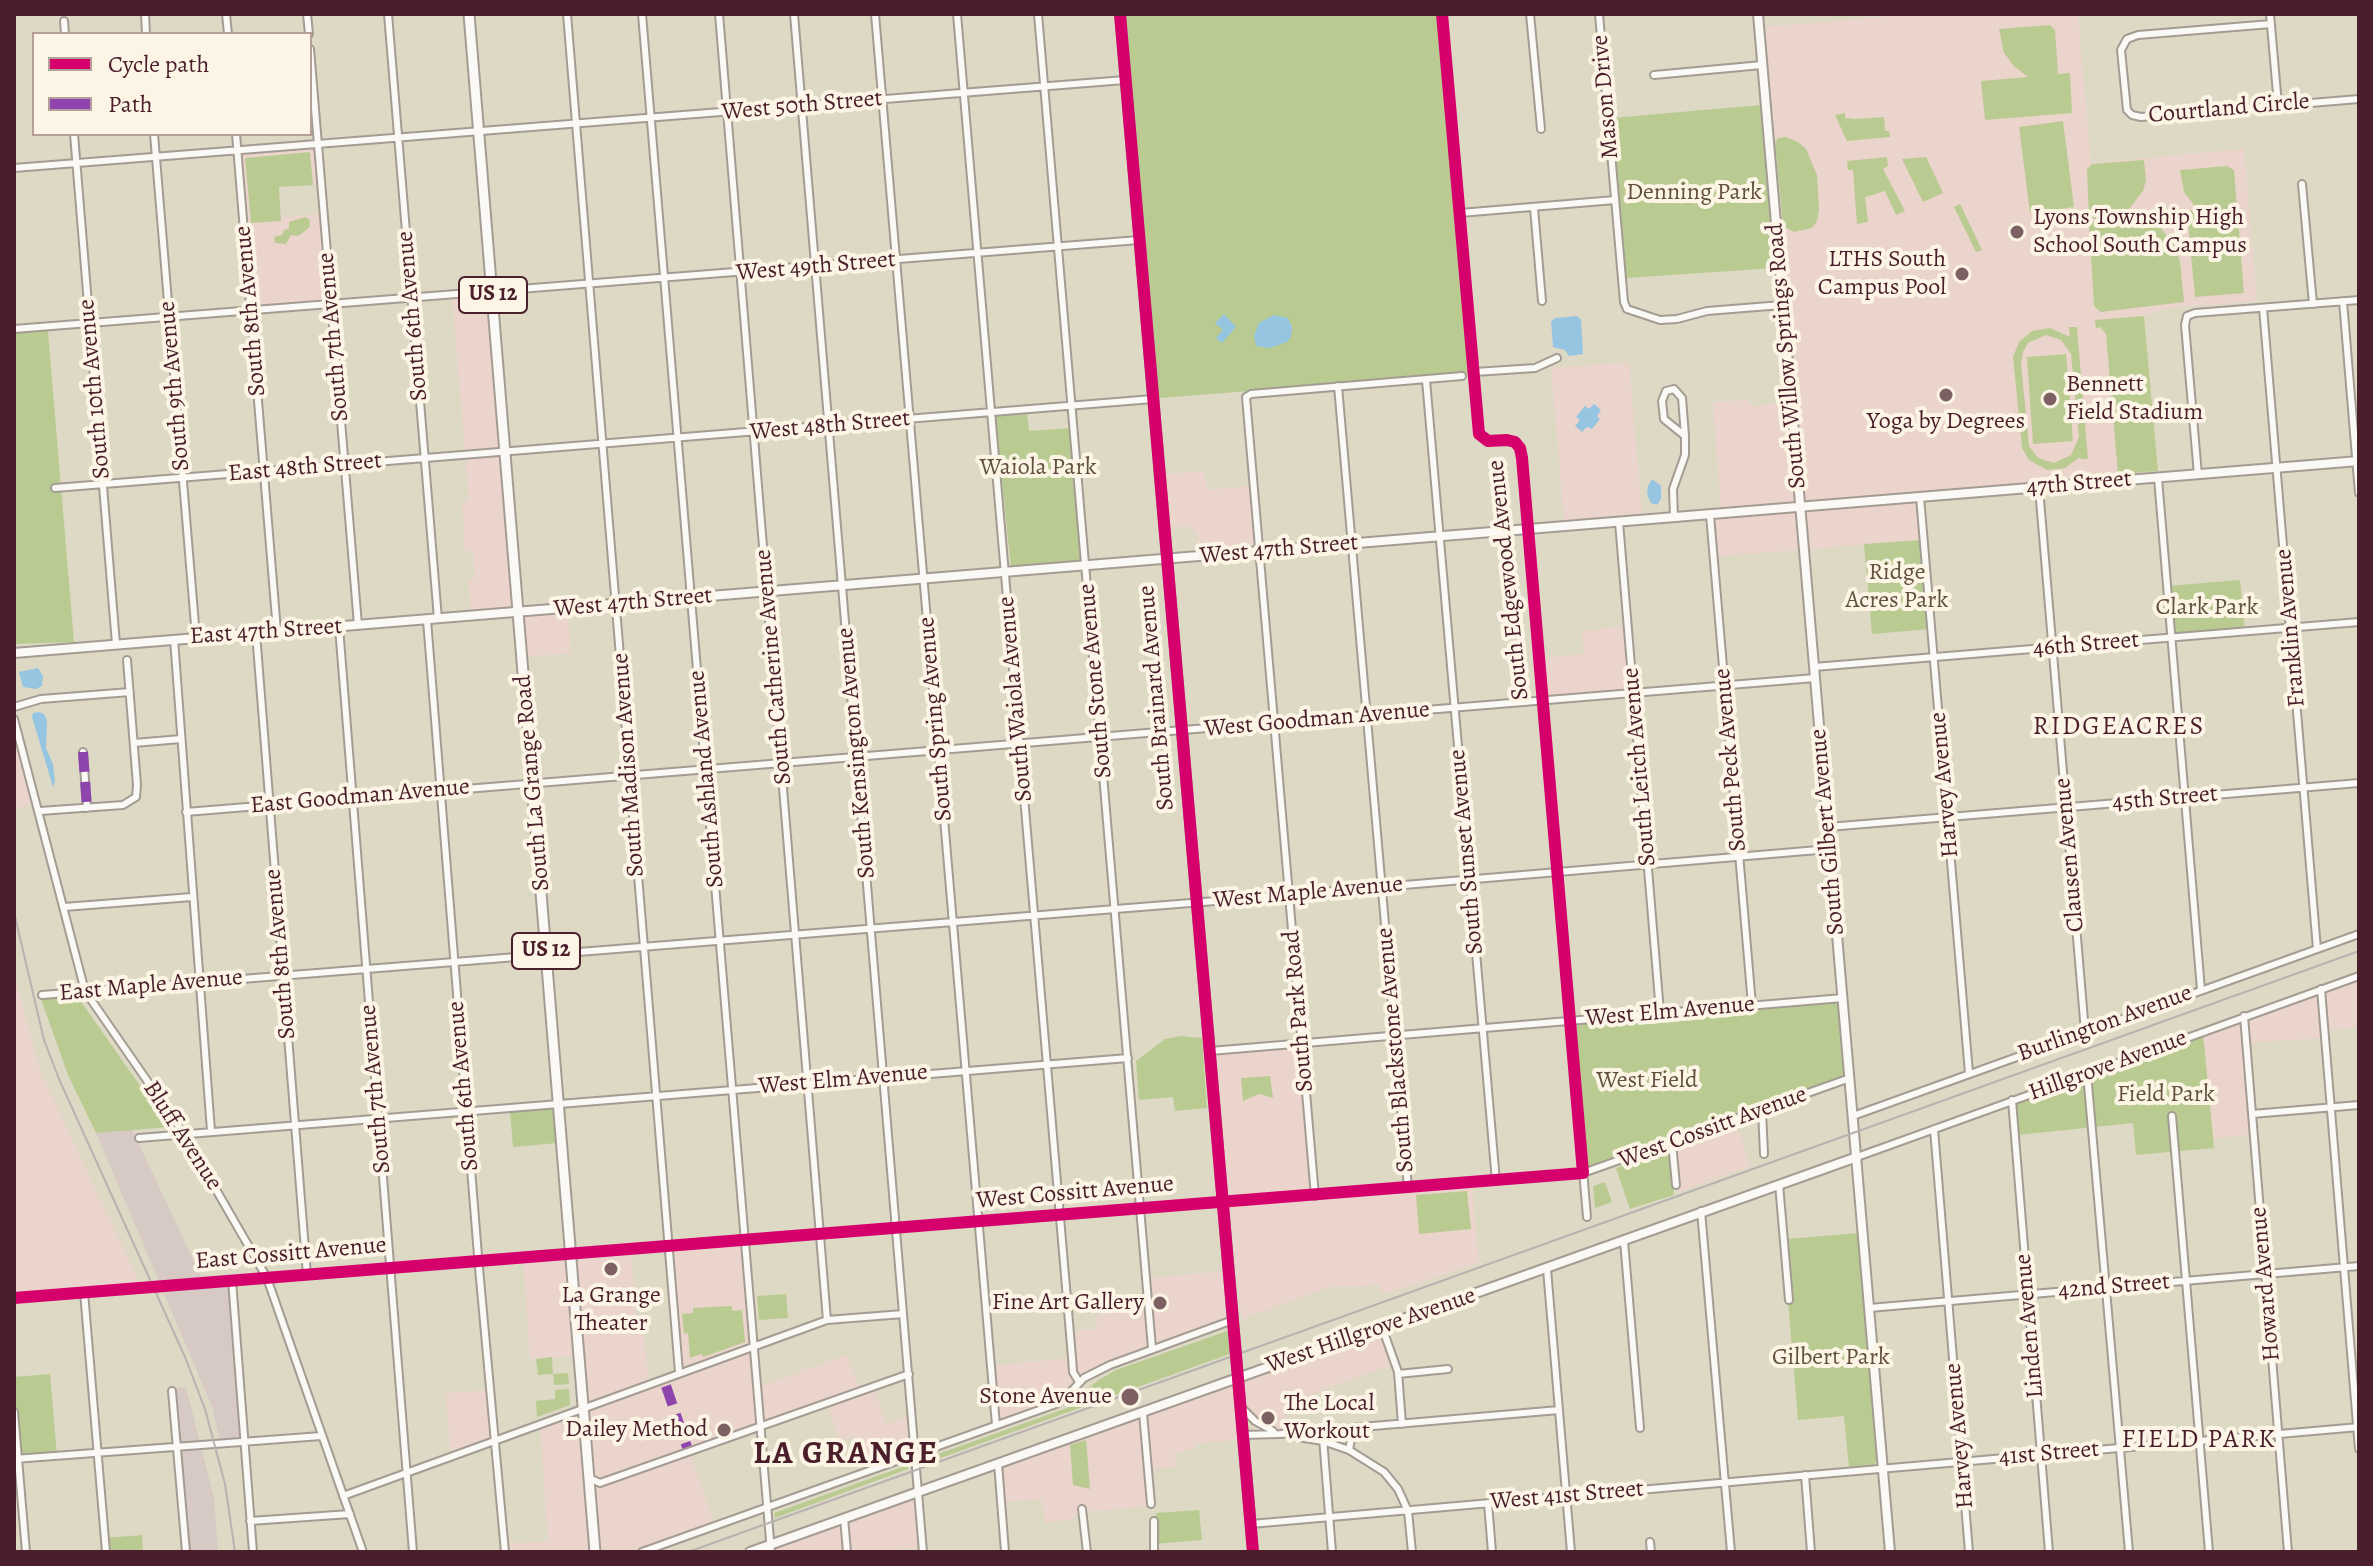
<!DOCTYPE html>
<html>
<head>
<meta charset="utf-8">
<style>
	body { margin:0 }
	#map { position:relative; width:2373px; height:1566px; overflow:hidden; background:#ddd9c5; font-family:Alegreya,serif }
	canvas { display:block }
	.frame { position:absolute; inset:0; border:16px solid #4a1f2b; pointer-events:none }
	.legend { position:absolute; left:32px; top:32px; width:280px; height:104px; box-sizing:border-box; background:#fcf5e5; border:2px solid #b59f9b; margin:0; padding:10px 14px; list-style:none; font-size:24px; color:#4a1f2b }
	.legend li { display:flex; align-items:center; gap:16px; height:40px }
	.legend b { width:40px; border:2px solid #b59f9b }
</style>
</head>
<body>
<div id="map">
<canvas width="2373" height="1566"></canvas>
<div class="frame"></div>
<ul class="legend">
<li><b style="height:10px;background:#d6006c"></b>Cycle path</li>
<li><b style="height:10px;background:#8e44ad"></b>Path</li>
</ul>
</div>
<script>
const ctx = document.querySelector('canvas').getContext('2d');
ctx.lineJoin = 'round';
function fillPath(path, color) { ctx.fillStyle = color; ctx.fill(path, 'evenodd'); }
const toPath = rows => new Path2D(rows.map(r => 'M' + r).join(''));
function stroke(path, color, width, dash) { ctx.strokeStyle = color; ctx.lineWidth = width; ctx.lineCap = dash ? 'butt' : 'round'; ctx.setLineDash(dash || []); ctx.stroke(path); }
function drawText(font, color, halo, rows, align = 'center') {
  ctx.font = font + ' Alegreya,serif'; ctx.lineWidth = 8; ctx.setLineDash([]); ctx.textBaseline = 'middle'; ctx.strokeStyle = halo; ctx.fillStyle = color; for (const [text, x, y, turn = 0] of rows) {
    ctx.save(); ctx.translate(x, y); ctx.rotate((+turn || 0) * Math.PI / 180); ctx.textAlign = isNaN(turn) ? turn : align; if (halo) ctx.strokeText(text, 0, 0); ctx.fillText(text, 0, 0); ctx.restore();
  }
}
const built = toPath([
	[1915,14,2078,14,2091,163,2244,149,2257,301,2167,308,2144,316,2158,471,1922,492,1922,540,1711,557,1707,516,1721,515,1713,402,1747,400,1752,406,1798,401,1765,27],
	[317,145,320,184,279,188,282,217,322,214,329,304,252,310,239,151],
	[491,294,516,612,471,615,468,579,475,578,473,551,465,551,462,503,469,502,452,297],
	[1629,362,1642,513,1564,520,1551,368],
	[1204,471,1207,490,1251,486,1256,548,1199,552,1196,531,1186,526,1169,529,1164,474],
	[568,609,571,653,522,657,518,614],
	[1627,626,1633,692,1545,700,1541,658,1584,654,1582,631],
	[14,729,36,803,14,809],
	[14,973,41,1073,141,1286,14,1296],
	[2359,979,2359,1027,2321,1031,2322,1038,2248,1043,2246,1019],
	[2242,1018,2252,1135,2213,1138,2203,1033],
	[1300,1044,1314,1197,1472,1184,1479,1263,1383,1294,1379,1285,1330,1287,1242,1319,1211,1052],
	[1736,1124,1751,1166,1679,1192,1676,1146],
	[741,1244,749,1344,683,1367,674,1249],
	[631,1251,637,1330,643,1330,649,1383,584,1407,572,1255],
	[569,1256,578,1356,530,1359,523,1259],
	[1228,1271,1232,1319,1154,1346,1148,1278],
	[1147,1300,1151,1347,1079,1381,1074,1371,1070,1331,1097,1329,1096,1315,1107,1314,1106,1304],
	[1382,1328,1394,1364,1289,1402,1284,1432,1265,1427,1241,1404,1238,1379],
	[753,1348,758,1425,595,1483,590,1478,585,1409],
	[847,1355,860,1389,761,1424,760,1386],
	[1071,1358,1078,1382,1062,1400,996,1424,991,1366],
	[1236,1380,1242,1440,1195,1444,1195,1449,1175,1453,1176,1467,1148,1469,1144,1414],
	[874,1388,886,1424,911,1415,914,1454,866,1472,854,1436,840,1441,827,1404],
	[490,1390,494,1439,451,1455,445,1393],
	[581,1411,593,1552,506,1552,505,1544,548,1541,540,1426],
	[1141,1415,1150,1506,1080,1512,1071,1520,1045,1523,1042,1499,1004,1502,1001,1466],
	[690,1453,715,1525,638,1552,598,1552,592,1487],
	[916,1497,920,1547,887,1550,886,1552,850,1552,847,1522],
	[841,1522,844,1552,774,1552,773,1547]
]);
const industrial = toPath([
	[132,1129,205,1285,228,1284,241,1439,220,1441,213,1409,96,1133],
	[186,1387,214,1498,218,1552,189,1552,176,1388]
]);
const green = toPath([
	[1126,14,1438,14,1470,374,1159,398],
	[2050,25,2055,30,2058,74,2070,73,2072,113,1985,120,1981,81,2028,77,2014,66,2004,53,1999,29],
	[1761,105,1775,268,1626,278,1612,118],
	[1845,113,1845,118,1856,119,1884,117,1885,131,1889,131,1890,137,1847,141,1835,115],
	[2063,121,2074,207,2030,213,2019,127],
	[1786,137,1798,142,1806,149,1817,175,1819,210,1817,221,1812,228,1794,232,1783,226,1775,143,1778,138],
	[310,152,313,185,279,187,281,221,251,223,245,158],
	[1887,157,1888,166,1883,169,1905,211,1896,215,1885,191,1865,197,1868,222,1857,224,1853,170,1848,170,1847,161],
	[1926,157,1943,193,1923,202,1902,159],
	[2144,160,2146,180,2143,191,2129,209,2112,217,2089,219,2087,169,2092,164],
	[2227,166,2234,170,2244,293,2195,297,2187,211,2197,209,2184,192,2180,170],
	[1960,204,1982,250,1976,252,1954,207],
	[305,217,309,219,310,226,305,231,298,236,291,235,286,244,275,243,274,237,282,235,284,230,289,229,289,222],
	[2134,219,2159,226,2174,244,2180,261,2184,302,2101,312,2094,306,2089,222],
	[2144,316,2158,471,2118,474,2106,334,2100,327,2096,328,2095,320],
	[2069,327,2077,327,2088,459,2081,459,2080,457,2065,468,2047,470,2029,460,2022,448,2013,357,2019,342,2032,331,2050,328,2070,337],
	[2046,335,2061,340,2071,354,2079,437,2071,455,2054,463,2038,458,2029,446,2021,363,2023,352,2028,343],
	[48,331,74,642,14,644,14,333],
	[2066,354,2073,441,2033,444,2027,357],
	[1027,414,1029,431,1071,428,1082,563,1011,568,995,416],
	[1922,540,1930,629,1872,634,1864,544],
	[2240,580,2245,630,2173,636,2168,586],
	[77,996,169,1127,96,1133,68,1075,41,999],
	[1835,1003,1840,1007,1844,1076,1591,1168,1587,1166,1576,1025],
	[2203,1033,2214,1148,2136,1155,2133,1123,2018,1135,2015,1103],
	[1181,1036,1202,1038,1207,1108,1175,1111,1173,1097,1139,1100,1136,1061,1165,1039],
	[1270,1076,1273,1098,1259,1094,1243,1101,1241,1078],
	[553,1108,557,1143,513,1147,510,1111],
	[1665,1150,1670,1153,1674,1195,1630,1209,1616,1168],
	[1605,1182,1612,1202,1595,1208,1593,1186],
	[1467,1191,1471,1229,1419,1234,1416,1195],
	[1858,1233,1878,1459,1874,1465,1849,1467,1844,1416,1798,1420,1788,1301,1793,1300,1788,1239],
	[786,1294,788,1318,759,1320,757,1296],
	[732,1306,732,1311,742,1310,745,1342,703,1357,701,1354,690,1358,688,1333,684,1334,682,1314,693,1313,693,1308],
	[1233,1329,1235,1352,924,1464,924,1459,1067,1408,1097,1381,1116,1370],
	[552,1357,553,1374,568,1373,569,1384,554,1385,553,1374,538,1375,536,1359],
	[50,1374,57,1455,19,1458,14,1377],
	[569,1389,570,1405,537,1417,536,1401,555,1399,555,1390],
	[1086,1440,1090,1489,1073,1485,1070,1445],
	[908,1465,908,1469,775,1518,774,1513],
	[1199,1510,1202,1540,1155,1544,1156,1513],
	[142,1535,143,1552,107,1552,106,1538]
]);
const water = toPath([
	[1224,314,1236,327,1222,343,1216,338,1223,330,1215,323],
	[1274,315,1288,318,1292,327,1291,337,1287,342,1270,348,1256,346,1254,336,1259,323],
	[1577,316,1581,320,1583,354,1569,356,1565,350,1553,347,1551,322,1555,318],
	[1594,404,1601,410,1597,416,1600,419,1592,429,1587,427,1582,432,1575,426,1580,420,1576,417,1585,406,1589,409],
	[1652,479,1661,486,1661,499,1657,505,1651,503,1647,494,1648,486],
	[38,668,43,676,42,686,36,689,23,687,19,672],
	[39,712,44,714,47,720,46,748,53,764,55,781,53,787,32,717,33,713]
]);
const street = toPath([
	[145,14,146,34],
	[226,14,228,34],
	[307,14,309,34],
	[388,14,438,619],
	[567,14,679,1372],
	[642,14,771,1552],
	[719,14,827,1320],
	[794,14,923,1552],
	[875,14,996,1425],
	[957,14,1072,1357,1073,1372,1079,1382],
	[1038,14,1152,1348],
	[1442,14,1479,434,1488,441,1507,440,1515,442,1520,448,1522,458,1587,1217],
	[1530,14,1541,129],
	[1599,14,1624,302,1627,309,1660,320,1677,319,1707,311,1782,305],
	[2270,14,2278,105],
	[64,21,65,34],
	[2271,24,2138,35,2127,39,2121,50,2127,110,2132,115,2141,117,2359,99],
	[310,49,358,625],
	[1654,75,1762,65],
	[74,134,116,644],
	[154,134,196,637],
	[236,134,277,631],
	[14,168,1125,80],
	[2302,184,2313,304],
	[1534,208,1542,301],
	[1460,213,1615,200],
	[2343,301,2359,493],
	[2263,308,2317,949],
	[14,329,1139,240],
	[1475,372,1535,368,1557,358],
	[1426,380,1496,1181],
	[1338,386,1408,1188],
	[2198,475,2185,325,2187,316,2195,313,2359,300],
	[2158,478,2201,990],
	[55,488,1153,399],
	[2039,488,2085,1032],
	[1920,497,1969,1073],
	[1710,515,1752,1005],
	[1674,518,1673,489,1685,455,1685,436,1682,398,1674,389,1666,391,1662,401,1664,419,1685,436],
	[1619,522,1660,1012],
	[427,620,479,1268,505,1552],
	[339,627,413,1552],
	[256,633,307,1275],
	[174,639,211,1131],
	[1814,667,2359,622],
	[14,707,41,699,130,692],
	[14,719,85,991,184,1134,267,1278,363,1552],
	[134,743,181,739],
	[83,752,87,808],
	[40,811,123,805,136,797,137,785,127,660],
	[186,812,1815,678],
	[1828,827,2359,783],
	[64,907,192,897],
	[2321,989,2359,1449],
	[42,995,1203,902,1830,849],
	[2244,1016,2288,1552],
	[1210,1051,1843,998],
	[2087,1073,2129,1552],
	[2012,1100,2049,1552],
	[1762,1111,1764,1154],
	[2252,1114,2359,1105],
	[1853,1116,2359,934],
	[2172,1116,2209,1552],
	[1934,1129,1969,1552],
	[139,1138,1128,1058],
	[1672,1143,1676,1185],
	[1857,1157,2359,976],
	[1779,1184,1789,1300],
	[1315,1196,1246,397,1251,394,1462,376],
	[1701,1211,1731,1552],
	[1624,1241,1640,1428],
	[1547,1269,1571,1552],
	[232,1280,253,1552],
	[84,1292,106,1552],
	[14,1298,1583,1173,1850,1078],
	[1869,1308,2359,1266],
	[1382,1327,1398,1372,1402,1424],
	[1398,1374,1448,1369],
	[172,1391,186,1552],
	[1241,1407,1255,1421,1273,1431],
	[14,1412,26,1552],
	[1143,1413,1151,1504],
	[1242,1435,1280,1434,1559,1410],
	[1292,1436,1323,1441,1349,1450,1384,1472,1398,1489,1408,1511,1412,1552],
	[1323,1438,1332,1552],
	[1349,1450,1353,1428],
	[14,1459,321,1436],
	[998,1463,1005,1552],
	[1805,1475,1811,1552],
	[589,1478,600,1483,909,1374],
	[343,1496,827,1320,903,1314],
	[1488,1503,1492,1552],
	[1082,1509,1087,1552],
	[844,1518,847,1552],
	[250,1521,350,1514],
	[1154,1521,1154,1552],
	[1251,1524,2359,1427],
	[1650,1542,1651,1552],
	[642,1552,1056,1404,1064,1399,1084,1378,1110,1365,1233,1320]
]);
const secondary = toPath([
	[1120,14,1253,1552],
	[1758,14,1890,1552],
	[14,653,2359,461],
	[750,1552,1857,1157]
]);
const primary = toPath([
	[469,14,595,1552]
]);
const rail = toPath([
	[14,912,44,1040,59,1079,185,1357,205,1409,225,1484,235,1552],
	[688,1552,2359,951]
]);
const quiet = toPath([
	[83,752,87,808],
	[666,1386,687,1447]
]);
const cycleway = toPath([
	[1120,14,1253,1552],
	[14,1298,1583,1173,1522,458,1520,448,1515,442,1507,440,1488,441,1479,434,1442,14]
]);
const markers = [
	[2017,232,8,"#7d6061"],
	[1962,274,8,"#7d6061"],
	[1946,395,8,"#7d6061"],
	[2050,399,8,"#7d6061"],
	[611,1269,8,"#7d6061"],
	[1160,1303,8,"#7d6061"],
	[1130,1397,10,"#7d6061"],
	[1268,1418,8,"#7d6061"],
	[724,1430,8,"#7d6061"]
];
const shields = [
	[493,295,68],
	[546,951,68]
];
const shieldNames = [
	["US 12",493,295],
	["US 12",546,951]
];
const streetNames = [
	["Mason Drive",1606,97,-95],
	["West 50th Street",802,106,-5],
	["Courtland Circle",2229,109,-5],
	["West 49th Street",816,267,-5],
	["South 8th Avenue",251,311,-95],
	["South 6th Avenue",413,316,-95],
	["South 7th Avenue",334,337,-95],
	["South Willow Springs Road",1787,356,-95],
	["South 9th Avenue",175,386,-95],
	["South 10th Avenue",95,389,-95],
	["West 48th Street",830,426,-5],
	["East 48th Street",305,468,-5],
	["47th Street",2079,484,-5],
	["West 47th Street",1279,550,-5],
	["South Edgewood Avenue",1509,580,-96],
	["West 47th Street",633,603,-5],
	["Franklin Avenue",2291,628,-95],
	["East 47th Street",266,632,-4],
	["46th Street",2086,645,-5],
	["South Catherine Avenue",774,667,-95],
	["South Stone Avenue",1096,681,-95],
	["South Brainard Avenue",1157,698,-95],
	["South Waiola Avenue",1016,699,-95],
	["South Spring Avenue",936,719,-95],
	["West Goodman Avenue",1317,720,-5],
	["South Kensington Avenue",857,753,-95],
	["South Peck Avenue",1731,760,-95],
	["South Madison Avenue",629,765,-94],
	["South Leitch Avenue",1640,767,-95],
	["South Ashland Avenue",707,779,-95],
	["South La Grange Road",533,783,-95],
	["Harvey Avenue",1945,785,-95],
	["East Goodman Avenue",360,797,-5],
	["45th Street",2165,799,-5],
	["South Gilbert Avenue",1828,832,-95],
	["South Sunset Avenue",1467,852,-95],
	["Clausen Avenue",2070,855,-95],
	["West Maple Avenue",1308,893,-5],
	["South 8th Avenue",281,954,-95],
	["East Maple Avenue",151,986,-5],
	["South Park Road",1299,1011,-95],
	["West Elm Avenue",1670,1012,-5],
	["Burlington Avenue",2105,1024,-20],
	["South Blackstone Avenue",1396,1050,-95],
	["Hillgrove Avenue",2108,1066,-20],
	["West Elm Avenue",843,1080,-5],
	["South 6th Avenue",464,1086,-95],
	["South 7th Avenue",376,1089,-95],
	["West Cossitt Avenue",1713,1128,-20],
	["Bluff Avenue",182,1136,57],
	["West Cossitt Avenue",1075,1193,-5],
	["East Cossitt Avenue",291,1254,-5],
	["Howard Avenue",2266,1284,-95],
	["42nd Street",2114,1287,-5],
	["Linden Avenue",2030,1326,-95],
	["West Hillgrove Avenue",1371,1331,-19],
	["Harvey Avenue",1960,1436,-95],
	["41st Street",2049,1454,-5],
	["West 41st Street",1567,1496,-5]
];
const parkNames = [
	["Denning Park",1694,193],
	["Waiola Park",1038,468],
	["Ridge",1897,573],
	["Acres Park",1897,601],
	["Clark Park",2207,608],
	["West Field",1647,1081],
	["Field Park",2166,1095],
	["Gilbert Park",1831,1358]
];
const poiNames = [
	["Lyons Township High",2033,218,"left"],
	["School South Campus",2033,246,"left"],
	["LTHS South",1946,260],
	["Campus Pool",1946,288],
	["Bennett",2066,385,"left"],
	["Field Stadium",2066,413,"left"],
	["Yoga by Degrees",1946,422,"center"],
	["La Grange",611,1296,"center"],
	["Theater",611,1324,"center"],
	["Fine Art Gallery",1144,1303],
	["Stone Avenue",1112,1397],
	["The Local",1284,1404,"left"],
	["Workout",1284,1432,"left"],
	["Dailey Method",708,1430]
];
const neighbourhoodNames = [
	["RIDGEACRES",2119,728],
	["FIELD PARK",2199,1441]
];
const districtNames = [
	["LA GRANGE",846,1455]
];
fillPath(built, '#ebd4cb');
fillPath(industrial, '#d7cac5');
fillPath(green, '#bacb92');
fillPath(water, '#96c5e2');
stroke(street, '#a49c92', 10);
stroke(secondary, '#a49c92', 12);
stroke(primary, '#a49c92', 13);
stroke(street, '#faf9f6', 6);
stroke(secondary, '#faf9f6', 8);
stroke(primary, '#faf9f6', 9);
stroke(rail, '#b8b2b1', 2);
stroke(quiet, '#8e44ad', 10, [20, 10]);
stroke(cycleway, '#d6006c', 12);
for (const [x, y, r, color] of markers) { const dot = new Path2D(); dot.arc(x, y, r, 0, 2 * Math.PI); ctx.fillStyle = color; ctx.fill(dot); stroke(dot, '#fcf5e5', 3); }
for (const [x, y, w] of shields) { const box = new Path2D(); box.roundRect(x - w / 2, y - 18, w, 36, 6); ctx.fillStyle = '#fcf5e5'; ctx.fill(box); stroke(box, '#4a1f2b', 2); }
drawText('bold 22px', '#4a1f2b', null, shieldNames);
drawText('24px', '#4a1f2b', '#fcf5e5', streetNames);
drawText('24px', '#634f3e', '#fcf5e5', parkNames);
drawText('24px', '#4a1f2b', '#fcf5e5', poiNames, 'right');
ctx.letterSpacing = '2px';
drawText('26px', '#4a1f2b', '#fcf5e5', neighbourhoodNames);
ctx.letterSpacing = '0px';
ctx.letterSpacing = '2px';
drawText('bold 32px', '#4a1f2b', '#fcf5e5', districtNames);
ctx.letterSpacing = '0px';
</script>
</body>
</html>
